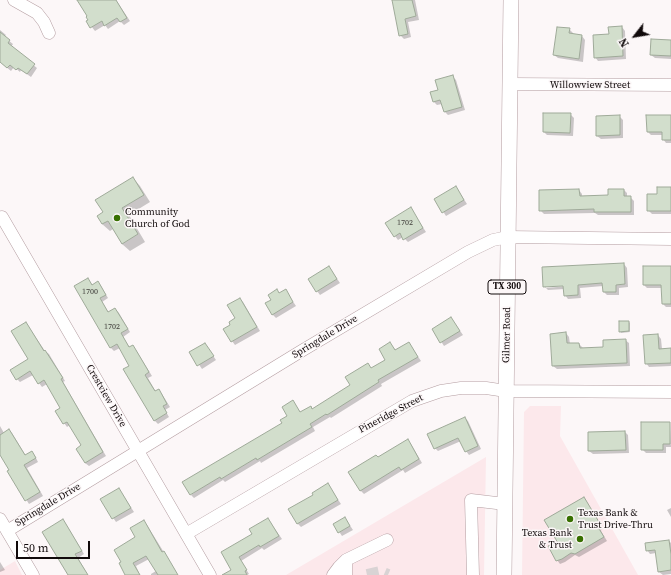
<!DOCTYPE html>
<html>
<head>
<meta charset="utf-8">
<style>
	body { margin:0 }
	#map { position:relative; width:671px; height:575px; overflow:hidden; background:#fcf7f8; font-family:"Source Serif 4",serif }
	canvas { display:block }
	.north { position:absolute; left:615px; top:16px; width:40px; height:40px; -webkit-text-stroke:3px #fcf7f8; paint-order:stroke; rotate:239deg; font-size:11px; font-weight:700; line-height:16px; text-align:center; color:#110a0b }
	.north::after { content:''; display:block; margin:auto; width:14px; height:18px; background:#110a0b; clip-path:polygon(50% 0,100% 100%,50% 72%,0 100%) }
	.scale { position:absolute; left:16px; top:541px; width:74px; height:18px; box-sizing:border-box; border:2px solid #110a0b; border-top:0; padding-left:5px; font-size:12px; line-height:14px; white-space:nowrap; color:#110a0b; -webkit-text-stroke:3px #fcf7f8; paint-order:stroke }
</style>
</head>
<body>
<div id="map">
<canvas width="671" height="575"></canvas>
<div class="north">N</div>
<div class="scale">50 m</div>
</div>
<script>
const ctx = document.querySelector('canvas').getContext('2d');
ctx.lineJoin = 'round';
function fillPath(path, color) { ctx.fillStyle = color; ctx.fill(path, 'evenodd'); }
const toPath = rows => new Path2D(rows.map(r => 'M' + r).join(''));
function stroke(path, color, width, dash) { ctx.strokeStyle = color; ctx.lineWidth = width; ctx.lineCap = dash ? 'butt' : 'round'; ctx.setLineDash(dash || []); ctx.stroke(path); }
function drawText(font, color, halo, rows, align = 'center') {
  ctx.font = font + ' "Source Serif 4",serif'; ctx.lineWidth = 3; ctx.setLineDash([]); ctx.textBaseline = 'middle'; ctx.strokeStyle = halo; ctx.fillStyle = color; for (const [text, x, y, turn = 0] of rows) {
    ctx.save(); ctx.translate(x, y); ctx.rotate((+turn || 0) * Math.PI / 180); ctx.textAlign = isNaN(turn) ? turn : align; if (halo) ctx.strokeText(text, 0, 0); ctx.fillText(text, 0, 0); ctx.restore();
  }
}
const built = toPath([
	[530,406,561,406,560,436,638,575,522,575,524,412],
	[486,457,484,575,286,575],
	[15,561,22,575,0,575,0,570]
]);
const shadow = toPath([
	[80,0,116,0,130,21,124,25,120,21,108,29,105,25,95,31,87,21,89,20,88,17],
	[393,0,415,0,419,20,408,22,411,37,404,39,400,35],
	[622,27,625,31,626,59,598,61,595,57],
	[569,29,573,33,572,35,582,36,585,40,583,62,558,58,554,55],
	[0,30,6,35,4,37,13,44,11,47,37,68,31,77,21,70,20,72,14,67,11,71,0,62],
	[671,41,671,59,655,58,651,55],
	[452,76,456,80,465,110,448,115,445,112,442,104,437,105,434,102,431,93,440,91],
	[570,114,574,118,573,136,547,135,544,132],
	[619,116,623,120,623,138,601,139,597,136],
	[671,116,671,143,666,143,663,139,663,135,651,135,648,132],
	[133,178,140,186,150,202,129,215,145,242,130,251,122,244,113,229,110,231,102,224],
	[456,187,467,204,446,216,435,199],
	[671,188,671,214,652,214,648,210,658,195],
	[579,190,582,194,582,197,609,196,624,190,627,193,627,197,630,197,634,201,634,215,598,215,595,213,544,214,540,210],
	[411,209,426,232,408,242,403,237,398,240,395,236],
	[624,264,627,268,628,287,619,288,619,295,607,295,604,292,603,286,580,288,581,298,568,299,565,295,565,289,548,290,544,286,543,268],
	[568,284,568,286,546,288,546,286],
	[329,267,340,283,320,295,317,291],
	[671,267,671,307,666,307,663,304,662,288,647,288,644,285],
	[88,280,93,285,98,282,101,286,108,298,102,302,109,313,115,309,119,313,130,332,123,337,130,348,133,346,136,350,152,376,148,378,156,392,159,390,162,394,170,407,165,410,169,417,158,424,154,420,131,366,120,348,114,351,111,348,76,287],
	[277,291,280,294,286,291,296,306,276,318,272,314,272,300],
	[240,299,243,302,260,331,235,345,232,341,231,325,236,319],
	[451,318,463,335,444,346,433,329],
	[629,322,630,323,630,332,621,333,620,331],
	[26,323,45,351,49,354,65,381,63,382,106,456,89,466,85,463,83,446,70,425,67,427,56,412,61,409,47,384,42,387,33,375,20,382,17,379,29,360],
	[566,333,569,337,570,344,579,344,583,348,604,348,625,340,629,343,630,366,557,369,553,366],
	[658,335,661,339,662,349,671,349,671,366,649,367,646,363],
	[409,343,421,361,381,384,382,386,331,418,330,417,313,427,315,431,261,463,260,461,225,482,223,480,194,498,191,495,283,423,289,416,293,401,301,413,311,407,313,410,351,385,372,369,386,360,390,344,396,350],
	[205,344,216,360,202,369,191,353],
	[465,418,468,421,481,449,469,455,466,451,461,441,438,451,435,448],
	[670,423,671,447,666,447,666,453,646,453,642,449],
	[0,426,4,433,9,430,12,433,26,456,35,456,38,462,27,468,43,496,29,504,8,471,10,470,0,453],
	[625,432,628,435,629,453,593,454,589,451,589,433],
	[411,444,422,463,405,473,403,470,364,494,360,490,378,458],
	[328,485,341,504,301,527,297,523,314,495],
	[119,489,134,512,116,522,101,500],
	[584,498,602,527,601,531,607,541,579,557,575,555,565,562,560,564,557,560],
	[671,508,671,517,667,510],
	[345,518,353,530,342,536,334,524],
	[268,519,282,539,264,550,262,548,241,561,249,574,247,575,235,575,222,553,253,534],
	[63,520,66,524,84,554,78,558,88,575,69,575],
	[143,522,147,525,178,575,151,575,151,574,156,571,149,559,136,566,140,575,126,575,137,537],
	[669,541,671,543,671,574,663,575,659,572,656,553,650,554,647,550],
	[0,562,5,570,0,572]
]);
const building = toPath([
	[77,0,116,0,127,18,120,22,117,18,104,26,102,21,90,28,86,21,88,20,86,17,87,16,77,0],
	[392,0,412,0,416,16,405,19,408,34,399,36,392,0],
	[622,26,623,56,594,58,593,35,609,34,608,27,622,26],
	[557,27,570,28,569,33,582,35,579,59,553,55,557,27],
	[0,32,10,40,8,43,35,64,27,74,18,68,16,70,10,65,7,68,0,62,0,32],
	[651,39,671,40,671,56,650,55,651,39],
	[453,75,462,107,444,112,440,100,433,102,430,92,438,90,435,80,453,75],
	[543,113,571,113,570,133,543,132,543,113],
	[620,115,620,135,596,136,596,116,620,115],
	[646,115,671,115,671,140,662,140,662,132,647,132,646,115],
	[133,177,144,195,122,208,138,234,122,244,108,221,102,224,97,216,103,212,95,200,133,177],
	[456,186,464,200,442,213,434,199,456,186],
	[657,187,671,187,671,211,647,211,647,194,657,194,657,187],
	[579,189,580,196,608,195,608,189,624,189,624,196,631,196,631,212,594,212,594,209,539,211,539,190,579,189],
	[411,207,423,228,403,240,400,233,394,237,385,223,411,207],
	[624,263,625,284,616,285,616,292,603,292,602,283,578,285,578,295,564,296,563,286,543,287,542,267,624,263],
	[329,266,337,279,316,292,308,279,329,266],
	[643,266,671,266,671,304,662,304,661,285,643,285,643,266],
	[88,278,92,285,98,281,106,295,100,298,108,312,115,308,128,329,121,333,129,347,133,345,149,372,145,375,155,391,159,389,167,404,163,406,167,413,154,421,123,369,129,366,117,344,110,348,74,286,88,278],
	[277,289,279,293,286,289,293,302,272,315,265,303,271,300,268,295,277,289],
	[240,298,257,327,231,342,223,329,230,325,229,322,235,318,227,305,240,298],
	[451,317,460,331,440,343,432,329,451,317],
	[619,321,629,321,629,331,619,332,619,321],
	[26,322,44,351,45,350,63,378,61,379,103,452,85,463,76,449,81,445,67,422,63,424,55,411,60,408,44,380,38,384,30,371,16,380,10,370,28,359,11,331,26,322],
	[566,332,567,343,579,343,580,348,603,347,603,340,626,339,627,363,552,366,550,334,566,332],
	[658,334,659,349,671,348,671,363,645,364,643,335,658,334],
	[390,342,395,350,409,342,418,357,378,380,379,382,327,415,326,414,310,424,312,427,257,460,256,458,221,479,220,477,190,495,182,482,282,423,280,420,287,416,282,407,293,400,300,412,311,406,312,409,350,385,345,377,368,363,371,368,385,360,379,349,390,342],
	[205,343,214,356,197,366,189,352,205,343],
	[465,417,478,446,465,452,458,438,434,449,427,434,465,417],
	[641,422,670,422,670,444,663,444,663,450,641,450,641,422],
	[9,429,25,455,32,451,36,458,24,465,40,492,25,501,7,471,9,470,0,455,0,435,9,429],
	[625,431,626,450,588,451,588,432,625,431],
	[408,439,419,459,401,470,399,467,360,491,348,472,376,455,378,457,408,439],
	[328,483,338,500,297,524,288,509,313,495,312,493,328,483],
	[119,488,131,508,112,519,100,499,119,488],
	[584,497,599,522,598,527,604,537,575,554,571,553,562,559,556,561,548,546,558,543,544,520,584,497],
	[345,517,350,526,338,533,333,524,345,517],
	[268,518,279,536,260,547,259,545,239,557,247,570,245,571,247,575,222,575,231,570,221,552,252,534,249,529,268,518],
	[63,519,82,551,75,554,88,575,68,575,42,532,63,519],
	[144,520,162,552,164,551,178,575,158,575,146,556,133,563,140,575,125,575,119,563,121,562,114,550,135,537,130,528,144,520],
	[669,540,671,554,671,570,658,572,655,550,646,551,645,543,669,540]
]);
const minorTunnel = toPath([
	[367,575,381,572,388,575]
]);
const minor = toPath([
	[14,0,37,13,44,22,49,33],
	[510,84,671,85],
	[2,217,210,575],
	[0,519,33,575],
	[7,531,303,350,468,252,493,240,508,237,671,239],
	[186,534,412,401,441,391,461,388,486,388,506,391,671,392],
	[346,560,346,575],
	[333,575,339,567,346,560,387,540],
	[473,575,471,500,505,504]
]);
const major = toPath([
	[504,575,511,0]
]);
const markers = [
	[117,218,4,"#377000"],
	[570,519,4,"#377000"],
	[580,539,4,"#377000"]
];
const numberNames = [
	["1702",405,223],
	["1700",90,292],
	["1702",112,327]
];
const shields = [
	[507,287,38]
];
const shieldNames = [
	["TX 300",507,287]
];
const streetNames = [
	["Willowview Street",590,85],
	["Gilmer Road",507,335,-89],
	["Springdale Drive",325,337,-31],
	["Crestview Drive",106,396,60],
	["Pineridge Street",391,414,-28],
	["Springdale Drive",48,505,-31]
];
const poiNames = [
	["Community",125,212],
	["Church of God",125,224],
	["Texas Bank &",578,513],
	["Trust Drive-Thru",578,525],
	["Texas Bank",572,533,"right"],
	["& Trust",572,545,"right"]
];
fillPath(built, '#fce8eb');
fillPath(shadow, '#0003');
fillPath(building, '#d2decc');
stroke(building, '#9faa99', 1);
stroke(minorTunnel, '#d9d3d4', 12, [12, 6]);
stroke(minor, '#b49da1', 13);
stroke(major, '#b49da1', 16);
stroke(minor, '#fff', 12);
stroke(major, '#fff', 15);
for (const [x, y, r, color] of markers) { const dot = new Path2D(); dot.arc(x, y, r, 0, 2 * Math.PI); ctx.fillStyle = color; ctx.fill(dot); stroke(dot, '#fcf7f8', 1.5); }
drawText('8px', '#413f3b', null, numberNames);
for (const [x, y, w] of shields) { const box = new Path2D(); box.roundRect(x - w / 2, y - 7, w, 14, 3); ctx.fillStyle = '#fcf7f8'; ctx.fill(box); stroke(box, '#110a0b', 1); }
drawText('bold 9px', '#110a0b', null, shieldNames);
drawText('10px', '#110a0b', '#fcf7f8', streetNames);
drawText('10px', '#110a0b', '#fcf7f8', poiNames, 'left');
</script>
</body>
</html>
